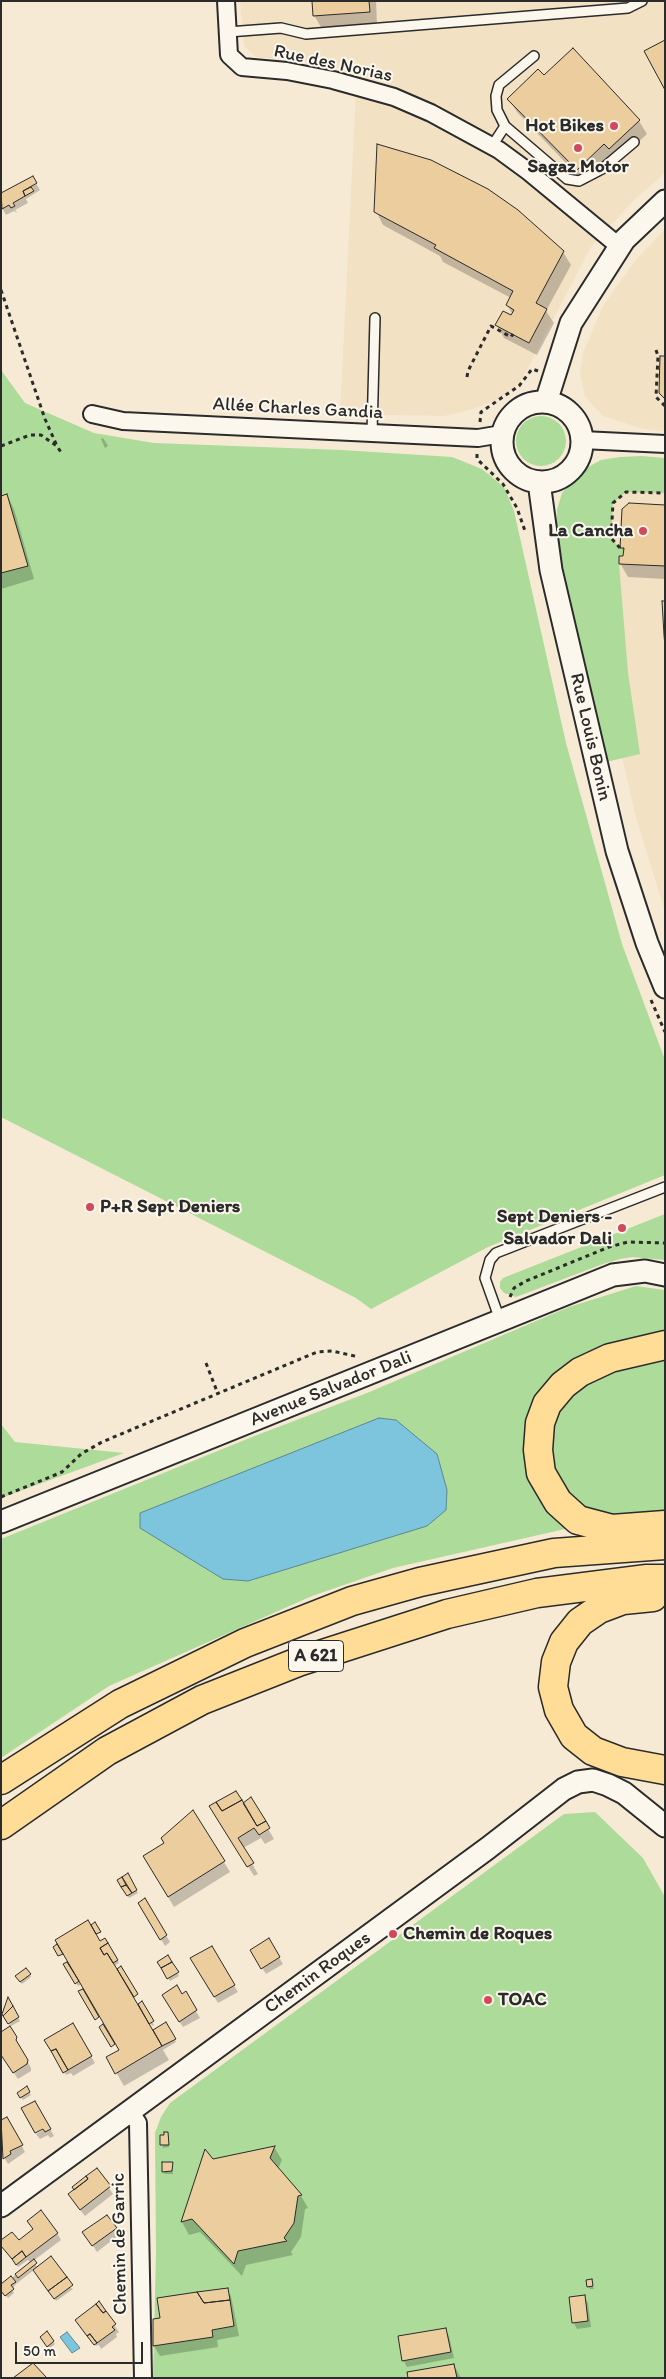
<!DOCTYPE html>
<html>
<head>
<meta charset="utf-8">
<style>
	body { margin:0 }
	#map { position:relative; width:666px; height:2379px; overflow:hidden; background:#f6ead5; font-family:Itim,sans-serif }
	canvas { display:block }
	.frame { position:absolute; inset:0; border:2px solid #2b2b2b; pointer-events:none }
	.scale { position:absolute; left:15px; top:2342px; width:128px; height:22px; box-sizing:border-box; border:2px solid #2b2b2b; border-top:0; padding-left:6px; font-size:15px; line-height:18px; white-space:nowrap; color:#2b2b2b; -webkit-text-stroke:4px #fbf7ec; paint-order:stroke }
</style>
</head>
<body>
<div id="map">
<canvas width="666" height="2379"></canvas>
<div class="frame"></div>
<div class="scale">50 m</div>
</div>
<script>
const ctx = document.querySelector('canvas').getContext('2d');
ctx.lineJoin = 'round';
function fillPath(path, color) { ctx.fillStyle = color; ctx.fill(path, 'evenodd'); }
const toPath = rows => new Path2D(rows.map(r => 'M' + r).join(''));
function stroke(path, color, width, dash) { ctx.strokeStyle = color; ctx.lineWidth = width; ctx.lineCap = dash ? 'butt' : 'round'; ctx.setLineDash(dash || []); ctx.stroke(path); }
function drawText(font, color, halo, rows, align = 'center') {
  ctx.font = font + ' Itim,sans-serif'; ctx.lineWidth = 4; ctx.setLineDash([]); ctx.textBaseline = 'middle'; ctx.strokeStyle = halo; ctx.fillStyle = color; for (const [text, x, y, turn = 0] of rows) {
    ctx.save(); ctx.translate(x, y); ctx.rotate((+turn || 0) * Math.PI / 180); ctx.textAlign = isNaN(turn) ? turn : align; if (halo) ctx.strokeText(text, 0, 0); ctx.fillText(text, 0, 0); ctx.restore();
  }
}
const built = toPath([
	[240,1,665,1,665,173,635,199,591,247,520,383,497,400,474,409,444,416,340,414,357,72,306,61,256,57,244,46],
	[665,229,665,431,643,429,603,416,585,397,580,373,583,353,603,306,634,262],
	[665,465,665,911,636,818,608,696,585,478]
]);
const green = toPath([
	[1,370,25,403,94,433,154,443,342,450,452,457,482,469,504,487,514,511,566,743,622,944,665,1060,665,1175,488,1247,371,1309,356,1298,1,1117],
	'516 441a25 25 0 1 1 50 0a25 25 0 1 1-50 0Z',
	[642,456,665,458,665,493,626,492,613,503,611,538,620,548,624,548,623,556,619,556,619,564,623,612,628,673,640,754,602,763,561,574,556,531,557,510,562,493,568,486,590,466,601,460,620,457],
	[665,1214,665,1260,632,1257,620,1259,603,1264,516,1297,504,1293,500,1288,500,1282,503,1278],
	[636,1286,665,1290,665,1339,548,1386,524,1439,536,1490,574,1527,393,1568,312,1596,109,1686,1,1758,1,1539,252,1437,367,1393,569,1307],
	[665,1352,665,1515,631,1516,605,1515,583,1507,569,1495,553,1475,550,1430,557,1408,575,1389,596,1377],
	[1,1424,15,1442,124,1453,1,1498],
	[595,1812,643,1858,665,1897,665,2378,153,2378,156,2253,155,2133,161,2117,170,2103,564,1814]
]);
const water = toPath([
	[379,1418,396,1420,437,1454,447,1490,446,1510,427,1526,248,1581,223,1579,140,1528,140,1513,379,1418],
	[67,2332,80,2348,72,2353,60,2337,67,2332]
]);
const shadow = toPath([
	[313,1,376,1,377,25,322,29,314,15],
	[573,50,639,121,647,134,617,162,585,183,517,112,509,99,544,76],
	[32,177,40,190,26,199,28,203,15,210,17,213,14,211,6,215,1,206,1,194],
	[376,211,563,252,571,265,546,311,554,323,537,355,504,338,497,325,512,317,513,315,507,305,511,298,443,262,440,256,383,225],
	[103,438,108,446,105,448,101,439],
	[7,495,14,509,34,579,1,589,1,497],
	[665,506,665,579,628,577,620,563,625,554,621,547],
	[625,1226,627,1231,621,1234,618,1229],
	[251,1799,274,1839,265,1844,261,1838,243,1848,258,1874,254,1876,217,1817],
	[193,1812,230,1872,174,1907,144,1857,166,1843],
	[127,1875,138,1893,129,1898,119,1881],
	[144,1900,170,1942,165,1946,140,1903],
	[105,1940,119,1963,114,1966,137,2006,141,2003,154,2025,152,2026,141,2007,139,2008,152,2032,165,2024,176,2042,163,2050,169,2060,124,2086,108,2058,120,2051,82,1984,78,1986,65,1965],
	[268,1940,283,1964,266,1974,251,1950],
	[211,1948,238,1992,218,2003,192,1959],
	[168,1957,179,1976,170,1981,159,1963],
	[30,1975,31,1977,22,1984,18,1979],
	[185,1993,200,2018,183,2027,163,1995,181,1995],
	[8,2000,20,2021,11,2026,5,2017],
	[72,2024,95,2063,73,2076,71,2073,66,2075,46,2040],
	[10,2028,31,2068,31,2071,18,2079,1,2053],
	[26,2088,31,2095,23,2100,18,2093],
	[7,2119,25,2152,8,2164,1,2152,1,2122],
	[49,2127,54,2136,50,2138,48,2135,40,2139,36,2134],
	[168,2133,169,2147,163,2148,161,2136],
	[274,2147,282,2160,278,2169,301,2196,308,2208,305,2209,301,2237,291,2252,293,2255,246,2265,242,2276,200,2232,189,2235,182,2222,206,2152,213,2160],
	[172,2163,173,2174,165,2174,163,2172],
	[96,2170,113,2194,85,2216,73,2201],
	[116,2229,119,2235,97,2252,88,2238],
	[57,2233,61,2240,33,2261,38,2268,73,2289,56,2301,34,2270,16,2284,12,2289,14,2293,8,2298,1,2290,1,2286,31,2263,28,2260,18,2267,4,2249,19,2242],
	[591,2280,594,2289,590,2289,588,2286],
	[227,2290,231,2296,239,2336,217,2340,218,2347,160,2356,154,2346,154,2320,161,2319],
	[584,2296,588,2303,591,2327,577,2329,574,2323],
	[99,2303,119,2332,116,2334,117,2337,101,2349,99,2345,95,2346,97,2341,92,2342,76,2320],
	[445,2329,449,2336,454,2358,407,2367,403,2360],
	[47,2333,55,2344,49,2349,43,2340],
	[454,2365,461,2378,409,2378]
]);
const building = toPath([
	[312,1,369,1,370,12,313,16,312,1],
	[665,40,665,90,644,51,665,40],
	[573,48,640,120,609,149,604,144,577,170,507,99,538,69,544,75,573,48],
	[377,144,431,160,488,189,518,210,564,251,536,303,547,309,529,343,495,325,503,311,511,315,514,310,506,305,513,291,434,248,436,245,374,212,377,144],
	[33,176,37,183,23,191,25,196,13,203,15,206,11,208,9,205,2,209,1,193,33,176],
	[31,187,34,191,25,196,23,191,31,187],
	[660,356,665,356,665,399,659,393,660,356],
	[7,494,28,566,1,573,1,496,7,494],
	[629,503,665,505,665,566,619,564,619,556,623,556,624,548,620,548,622,509,629,503],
	[662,601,665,601,665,647,664,635,662,601],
	[236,1791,242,1800,222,1811,216,1802,236,1791],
	[251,1797,266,1821,257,1826,243,1803,251,1797],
	[242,1800,257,1826,266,1821,270,1828,259,1835,254,1828,238,1838,254,1863,247,1867,209,1806,216,1802,222,1811,242,1800],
	[193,1810,225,1861,168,1897,143,1856,164,1843,161,1838,193,1810],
	[128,1873,137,1890,132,1893,122,1877,128,1873],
	[122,1877,126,1885,121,1887,117,1880,122,1877],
	[126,1885,132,1893,127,1896,121,1887,126,1885],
	[145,1898,167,1935,160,1940,138,1903,145,1898],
	[88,1920,100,1941,105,1938,108,1943,100,1948,104,1955,107,1953,117,1969,162,2046,115,2074,106,2057,119,2050,55,1940,88,1920],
	[95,1922,101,1932,96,1934,91,1925,95,1922],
	[269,1938,280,1957,261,1969,250,1950,269,1938],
	[108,1943,118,1960,113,1963,107,1953,104,1955,100,1948,108,1943],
	[57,1944,63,1954,58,1956,53,1947,57,1944],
	[212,1946,235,1985,214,1997,190,1958,212,1946],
	[168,1955,172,1962,161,1968,157,1962,168,1955],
	[67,1962,79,1981,75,1984,63,1964,67,1962],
	[172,1962,179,1972,167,1979,161,1968,172,1962],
	[121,1966,138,1994,134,1997,117,1969,121,1966],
	[26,1968,31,1974,20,1982,15,1976,26,1968],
	[177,1985,182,1994,186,1991,197,2010,179,2022,162,1995,177,1985],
	[83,1989,99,2017,95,2020,78,1991,83,1989],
	[8,1997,13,2006,3,2016,2,2014,8,1997],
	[142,2001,154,2021,149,2024,138,2004,142,2001],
	[13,2006,19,2017,8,2024,3,2016,13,2006],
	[166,2022,176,2039,162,2046,153,2030,166,2022],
	[73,2023,92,2056,68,2070,56,2049,51,2051,44,2040,73,2023],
	[103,2024,115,2044,111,2047,99,2027,103,2024],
	[10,2026,17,2037,16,2040,28,2060,27,2064,13,2073,1,2055,1,2032,10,2026],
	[56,2049,68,2070,63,2073,51,2051,56,2049],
	[27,2086,30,2092,20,2098,17,2093,27,2086],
	[35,2101,51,2129,45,2132,43,2129,35,2133,21,2108,35,2101],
	[7,2117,23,2145,10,2151,11,2154,3,2159,1,2120,7,2117],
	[164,2132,168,2132,169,2145,160,2145,160,2135,164,2135,164,2132],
	[275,2146,270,2158,302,2195,298,2196,294,2223,284,2238,287,2241,238,2251,234,2264,192,2219,181,2222,205,2149,213,2159,275,2146],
	[162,2162,173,2162,172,2171,162,2172,162,2162],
	[97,2168,111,2186,80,2210,68,2194,88,2179,86,2176,97,2168],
	[86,2176,88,2179,74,2190,72,2187,86,2176],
	[41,2210,58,2233,26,2257,22,2251,12,2259,1,2246,1,2240,12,2232,19,2240,33,2229,27,2221,41,2210],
	[107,2215,117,2228,92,2246,82,2232,107,2215],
	[22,2251,26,2257,16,2265,12,2259,22,2251],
	[51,2256,67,2277,48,2291,33,2270,51,2256],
	[34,2259,37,2263,18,2278,15,2274,34,2259],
	[11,2276,16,2282,11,2285,14,2289,5,2296,1,2291,1,2284,11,2276],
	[67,2277,73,2285,54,2299,48,2291,67,2277],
	[592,2279,593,2286,587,2287,586,2280,592,2279],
	[228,2288,230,2300,204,2303,197,2292,228,2288],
	[197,2292,204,2303,230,2300,234,2326,212,2330,213,2337,153,2346,153,2319,160,2318,157,2298,197,2292],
	[585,2295,588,2321,572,2323,569,2297,585,2295],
	[99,2301,106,2311,103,2313,96,2304,99,2301],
	[96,2304,103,2313,106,2311,116,2324,112,2327,115,2330,97,2343,90,2334,87,2336,75,2320,96,2304],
	[446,2328,451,2352,402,2361,398,2336,446,2328],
	[47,2331,54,2341,47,2347,40,2337,47,2331],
	[90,2334,97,2343,94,2345,87,2336,90,2334],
	[33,2363,47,2378,13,2378,33,2363],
	[454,2364,457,2378,408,2378,407,2372,454,2364]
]);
const path = toPath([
	[1,290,45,419,57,446],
	[656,350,658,356,656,397,665,406],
	[467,377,468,371,491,326,511,337,513,334],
	[480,422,481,412,519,386,532,369,538,371],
	[1,446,30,435,41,435,57,446,62,454],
	[477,454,477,459,503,484,517,508,525,531],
	[620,548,611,538,613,503,626,492,665,493],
	[651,1000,665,1032],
	[510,1297,514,1288,526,1281,609,1247,628,1242,665,1243],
	[206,1363,218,1394],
	[1,1497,62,1472,81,1454,102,1442,317,1352,332,1351,359,1357]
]);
const service = toPath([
	[228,32,281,28,306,34,628,8,642,1],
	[505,126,497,110,496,96,499,85,534,56],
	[492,146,505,126,567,179,579,181,602,169,634,142],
	[372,433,375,318],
	[500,1320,485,1278,490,1260,496,1253,665,1187]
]);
const minor = toPath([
	[226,1,229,55,242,67,287,71,333,80,394,97,431,113,499,150,529,172,620,247],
	[92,414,123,421,372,433,478,438,502,434],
	[582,440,665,444],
	[130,2111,138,2123,143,2378]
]);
const tertiary = toPath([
	[546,402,571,323,624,240,665,201],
	'502 442a40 40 0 1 1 80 0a40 40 0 1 1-80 0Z',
	[539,482,551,570,617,851,647,943,665,987],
	[1,1522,613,1275,645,1271,665,1275],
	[1,2206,488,1848,564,1789,578,1782,593,1780,608,1785,624,1793,665,1826]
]);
const motorway = toPath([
	[665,1345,610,1358,580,1372,563,1385,547,1404,540,1423,538,1450,541,1473,558,1502,578,1520,612,1529,665,1525],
	[653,1597,623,1600,599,1609,580,1622,564,1642,556,1662,553,1687,559,1710,574,1736,593,1751,622,1762,665,1770],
	[1,1780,120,1704,245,1643,352,1601,420,1582,554,1553,665,1545],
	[1,1825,107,1751,202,1700,298,1662,447,1614,537,1593,647,1579,665,1579]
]);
const markers = [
	[614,126,5,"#d1495b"],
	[578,148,5,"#d1495b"],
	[643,531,5,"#d1495b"],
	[90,1207,5,"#d1495b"],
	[622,1228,5,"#d1495b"],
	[393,1934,5,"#d1495b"],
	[488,2000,5,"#d1495b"]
];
const shields = [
	[316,1656,55]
];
const shieldNames = [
	["A 621",316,1656]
];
const streetNames = [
	["Rue des Norias",333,64,12],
	["Allée Charles Gandia",298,409,3],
	["Rue Louis Bonin",590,737,77],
	["Avenue Salvador Dali",331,1389,-22],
	["Chemin Roques",318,1973,-36],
	["Chemin de Garric",120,2244,-91]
];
const poiNames = [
	["Hot Bikes",604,126],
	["Sagaz Motor",578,167,"center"],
	["La Cancha",633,531],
	["P+R Sept Deniers",100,1207,"left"],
	["Sept Deniers -",612,1217],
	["Salvador Dali",612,1239],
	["Chemin de Roques",403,1934,"left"],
	["TOAC",498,2000,"left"]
];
fillPath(built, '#f3e1c4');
fillPath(green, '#acdb9a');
fillPath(water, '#7dc4dd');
stroke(water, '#5c8796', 1);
fillPath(shadow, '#0003');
fillPath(building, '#eccd9e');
stroke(building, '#2b2b2b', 1);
stroke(service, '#2b2b2b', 12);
stroke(minor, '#2b2b2b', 20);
stroke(tertiary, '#2b2b2b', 25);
stroke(motorway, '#2b2b2b', 31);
stroke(path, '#2b2b2b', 3, [4, 4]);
stroke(service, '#fbf7ec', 9);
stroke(minor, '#fbf7ec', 16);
stroke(tertiary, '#fbf7ec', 21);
stroke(motorway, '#ffdd96', 28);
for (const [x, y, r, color] of markers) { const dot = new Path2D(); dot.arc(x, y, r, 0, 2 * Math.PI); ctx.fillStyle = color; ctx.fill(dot); stroke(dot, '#fbf7ec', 2); }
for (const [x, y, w] of shields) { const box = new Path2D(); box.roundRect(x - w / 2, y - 15.5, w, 31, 4); ctx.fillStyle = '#fbf7ec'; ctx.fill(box); stroke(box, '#2b2b2b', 1); }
drawText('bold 18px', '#2b2b2b', null, shieldNames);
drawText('19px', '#2b2b2b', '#fbf7ec', streetNames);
drawText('bold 19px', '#2b2b2b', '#fbf7ec', poiNames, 'right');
</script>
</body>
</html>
